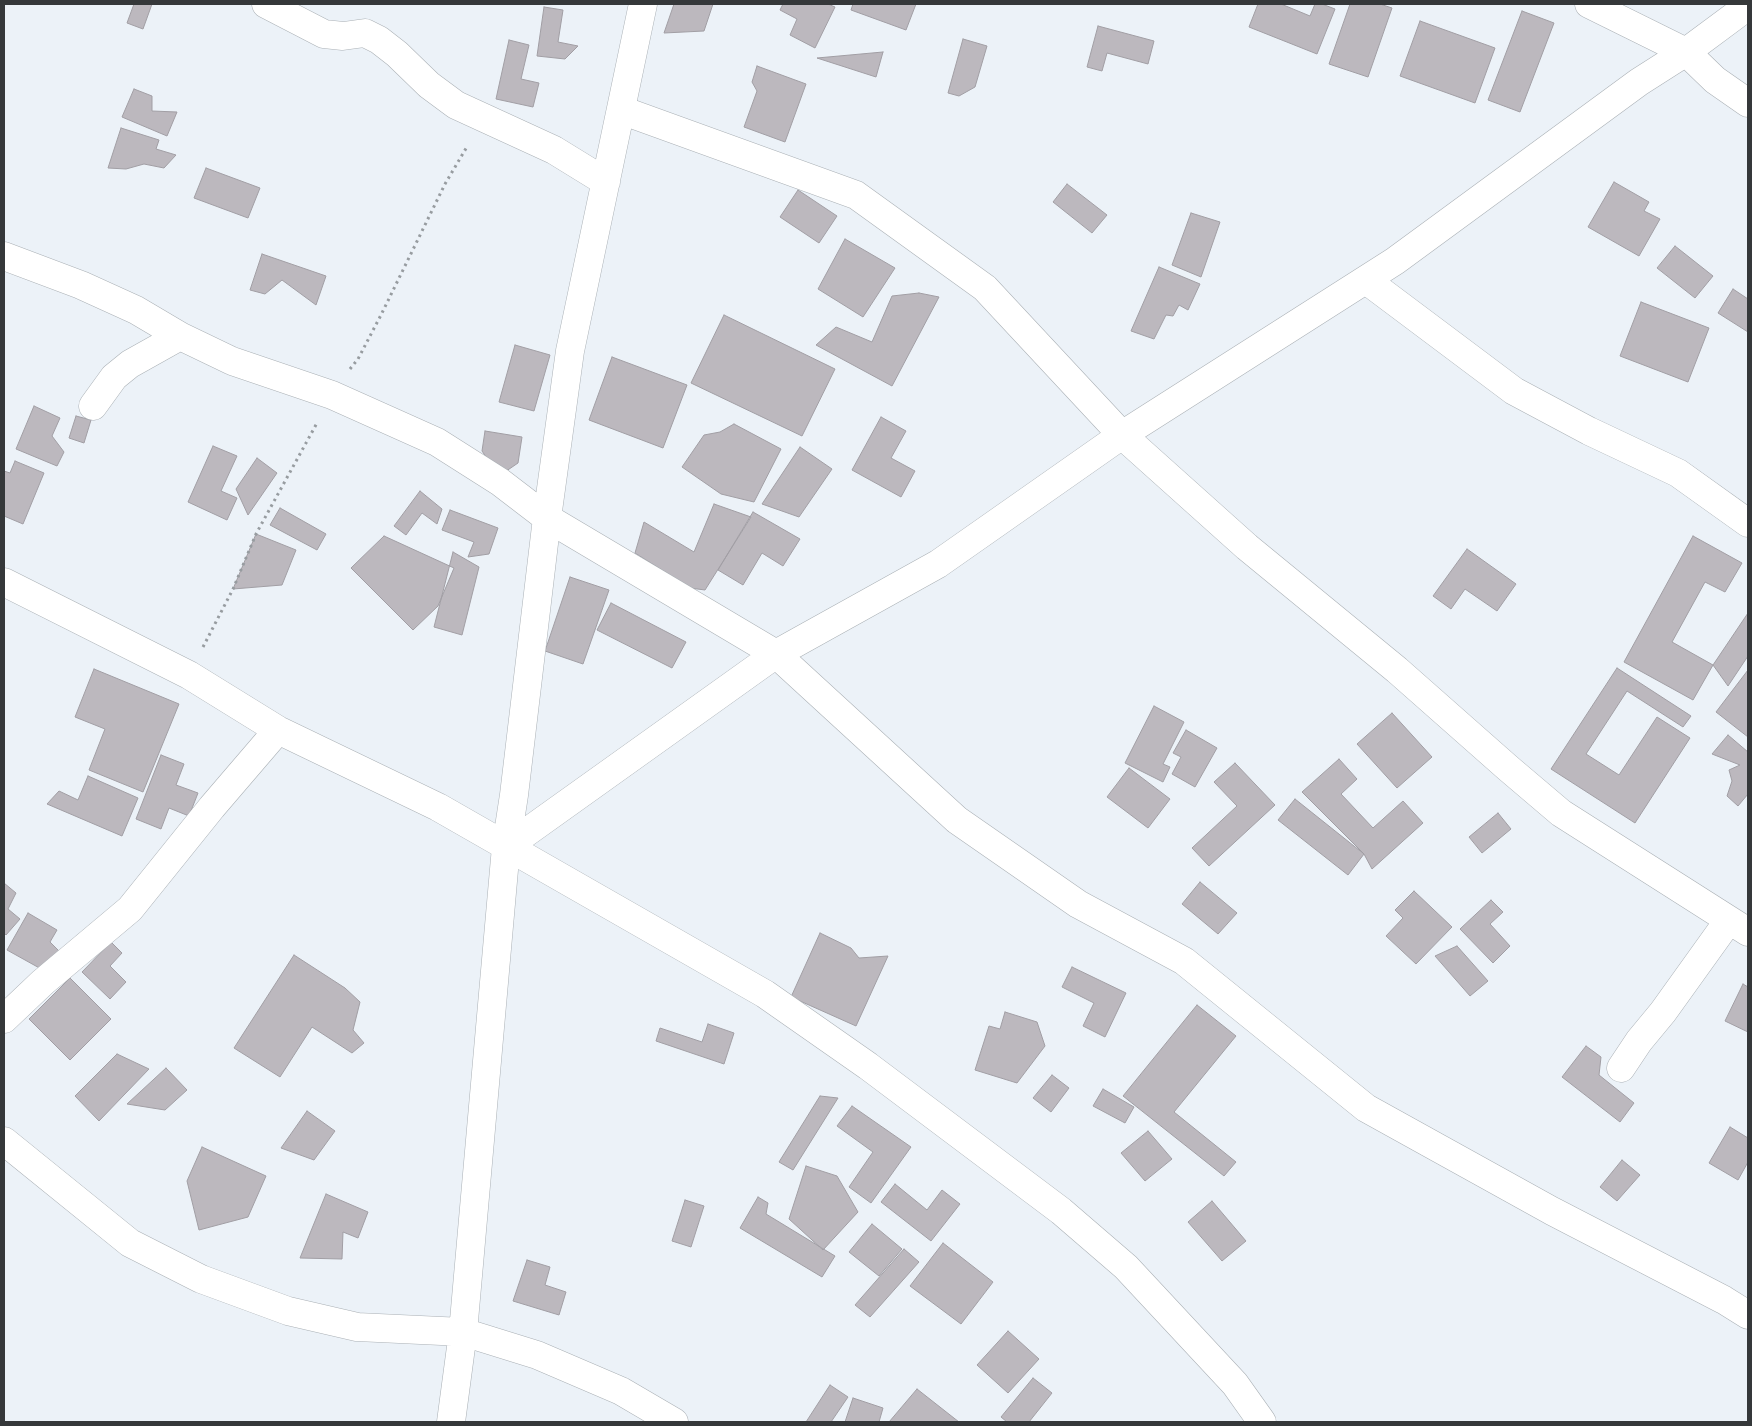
<!DOCTYPE html>
<html>
<head>
<meta charset="utf-8">
<style>
	body { margin:0 }
	#map { position:relative; width:1752px; height:1426px; overflow:hidden; background:#ecf2f8; font-family:Literata,serif }
	canvas { display:block }
	.frame { position:absolute; inset:0; border:5px solid #35383a; pointer-events:none }
</style>
</head>
<body>
<div id="map">
<canvas width="1752" height="1426"></canvas>
<div class="frame"></div>
</div>
<script>
const ctx = document.querySelector('canvas').getContext('2d');
ctx.lineJoin = 'round';
function fillPath(path, color) { ctx.fillStyle = color; ctx.fill(path, 'evenodd'); }
const toPath = rows => new Path2D(rows.map(r => 'M' + r).join(''));
function stroke(path, color, width, dash) { ctx.strokeStyle = color; ctx.lineWidth = width; ctx.lineCap = dash ? 'butt' : 'round'; ctx.setLineDash(dash || []); ctx.stroke(path); }
const building = toPath([
	[134,4,152,4,143,29,127,23,134,4],
	[674,4,713,4,704,31,664,33,674,4],
	[783,4,828,4,835,7,815,48,790,35,797,19,780,10,783,4],
	[853,4,916,4,906,30,851,10,853,4],
	[1258,4,1281,4,1310,16,1315,4,1322,4,1335,9,1317,54,1249,27,1258,4],
	[1350,4,1380,4,1392,8,1368,77,1329,64,1350,4],
	[544,7,563,10,558,42,578,46,565,59,537,56,544,7],
	[1522,11,1554,23,1520,112,1488,100,1522,11],
	[1420,21,1495,48,1475,103,1400,76,1420,21],
	[1098,26,1154,41,1148,64,1107,53,1102,71,1087,67,1098,26],
	[963,39,987,46,975,87,959,96,948,93,963,39],
	[509,40,529,45,521,79,539,83,533,107,496,99,509,40],
	[883,52,876,77,817,58,883,52],
	[757,66,806,84,785,142,744,127,757,91,752,82,757,66],
	[134,89,152,96,152,111,177,112,167,136,122,117,134,89],
	[121,128,159,140,156,149,176,155,164,168,144,164,126,169,108,168,121,128],
	[206,168,260,188,248,218,194,198,206,168],
	[1614,182,1649,202,1644,211,1660,219,1639,256,1588,227,1614,182],
	[1067,184,1107,215,1092,233,1053,202,1067,184],
	[798,190,837,216,819,243,780,217,798,190],
	[1191,213,1220,222,1201,277,1172,265,1191,213],
	[845,239,895,268,863,317,818,289,845,239],
	[1675,246,1713,276,1695,298,1657,268,1675,246],
	[262,254,326,276,316,305,282,280,265,294,250,290,262,254],
	[1159,267,1200,284,1188,310,1179,305,1173,316,1166,315,1154,339,1131,331,1159,267],
	[1733,289,1748,299,1748,332,1718,313,1733,289],
	[919,293,939,297,892,386,816,345,836,327,872,342,892,296,919,293],
	[1641,302,1709,328,1688,382,1620,356,1641,302],
	[724,315,835,369,802,436,691,383,724,315],
	[515,345,550,355,534,411,499,402,515,345],
	[612,357,687,385,663,448,589,420,612,357],
	[34,406,60,418,52,436,64,452,57,466,16,449,34,406],
	[76,416,91,420,84,443,69,438,76,416],
	[881,417,906,431,891,458,915,471,901,497,852,470,881,417],
	[734,424,781,449,754,502,721,494,682,467,704,435,720,432,734,424],
	[485,431,522,437,518,463,499,476,482,451,485,431],
	[213,446,237,456,221,491,237,498,227,520,188,502,213,446],
	[800,447,832,469,799,517,762,504,800,447],
	[257,458,277,473,248,515,236,489,257,458],
	[15,461,44,473,23,524,4,516,4,471,10,473,15,461],
	[420,491,442,509,437,524,422,513,406,535,394,526,420,491],
	[714,504,751,517,705,590,690,588,635,553,644,522,694,552,714,504],
	[280,508,326,534,317,550,270,525,280,508],
	[450,510,498,528,489,554,468,557,474,542,442,530,450,510],
	[753,512,800,539,783,566,762,553,743,585,718,570,753,512],
	[256,534,296,550,282,585,233,589,256,534],
	[384,536,454,568,438,606,413,630,351,568,384,536],
	[1693,536,1742,563,1725,592,1705,582,1672,642,1713,665,1693,700,1624,662,1693,536],
	[1467,549,1516,584,1497,611,1465,589,1451,609,1433,596,1467,549],
	[453,552,479,567,462,635,434,627,453,552],
	[570,577,609,590,583,664,545,651,570,577],
	[611,603,686,642,672,668,597,630,611,603],
	[1748,613,1748,656,1728,686,1713,665,1748,613],
	[1617,668,1691,716,1683,727,1627,691,1586,754,1619,775,1657,717,1690,738,1635,823,1551,769,1617,668],
	[94,669,179,704,143,792,89,770,105,729,75,717,94,669],
	[1748,670,1748,737,1716,712,1748,670],
	[1154,706,1184,722,1163,764,1170,767,1163,782,1125,763,1154,706],
	[1392,713,1432,757,1397,788,1357,744,1392,713],
	[1186,730,1217,748,1195,787,1172,774,1181,757,1173,753,1186,730],
	[1728,735,1748,752,1748,794,1738,806,1727,796,1732,781,1729,770,1740,765,1712,754,1728,735],
	[161,755,184,764,176,785,198,793,189,816,169,808,161,829,136,819,161,755],
	[1339,759,1357,779,1341,794,1373,828,1403,801,1423,823,1372,869,1364,854,1302,792,1339,759],
	[1235,763,1275,805,1209,866,1192,848,1237,806,1214,782,1235,763],
	[1129,768,1170,799,1148,828,1107,797,1129,768],
	[88,776,138,798,122,836,47,804,59,791,78,800,88,776],
	[1295,799,1364,854,1348,875,1278,820,1295,799],
	[1498,813,1511,829,1482,853,1469,837,1498,813],
	[1200,882,1237,913,1218,934,1182,904,1200,882],
	[4,883,16,893,8,909,20,919,6,935,4,933,4,883],
	[1414,891,1452,927,1416,964,1386,936,1403,918,1395,910,1414,891],
	[1491,900,1503,912,1490,924,1510,946,1493,963,1460,929,1491,900],
	[28,913,57,930,50,942,60,952,43,970,7,950,28,913],
	[820,933,851,948,859,958,888,956,856,1026,791,997,820,933],
	[111,942,122,953,110,966,126,982,110,999,82,972,111,942],
	[1457,946,1488,981,1470,996,1435,956,1457,946],
	[294,955,345,988,360,1002,353,1030,364,1043,352,1053,312,1027,280,1077,234,1048,294,955],
	[1072,967,1126,993,1105,1037,1083,1026,1094,1003,1062,987,1072,967],
	[70,978,111,1019,70,1060,29,1019,70,978],
	[1743,984,1748,987,1748,1032,1725,1021,1743,984],
	[1197,1005,1236,1036,1174,1112,1236,1162,1224,1176,1123,1096,1197,1005],
	[1005,1012,1037,1022,1045,1046,1017,1083,975,1070,989,1026,1000,1029,1005,1012],
	[708,1024,734,1033,724,1064,656,1041,660,1028,702,1042,708,1024],
	[1586,1046,1601,1057,1599,1075,1634,1103,1620,1122,1562,1077,1586,1046],
	[117,1054,149,1069,99,1121,75,1096,117,1054],
	[166,1068,187,1090,165,1110,127,1104,166,1068],
	[1052,1075,1069,1088,1051,1112,1033,1098,1052,1075],
	[1103,1089,1134,1107,1125,1123,1093,1106,1103,1089],
	[820,1096,838,1098,793,1170,779,1162,820,1096],
	[852,1106,911,1147,871,1203,849,1187,873,1152,837,1126,852,1106],
	[307,1111,335,1131,314,1160,281,1148,307,1111],
	[1730,1127,1748,1138,1748,1162,1738,1180,1709,1163,1730,1127],
	[1148,1131,1172,1159,1145,1181,1121,1153,1148,1131],
	[202,1147,266,1176,248,1217,199,1230,187,1181,202,1147],
	[1622,1160,1640,1175,1617,1201,1600,1187,1622,1160],
	[806,1166,837,1176,858,1212,823,1250,789,1219,806,1166],
	[895,1184,927,1210,942,1190,960,1204,931,1241,881,1202,895,1184],
	[326,1194,368,1212,358,1238,343,1232,342,1259,300,1258,326,1194],
	[758,1197,768,1203,766,1214,835,1256,822,1277,740,1228,758,1197],
	[685,1200,704,1206,691,1247,672,1241,685,1200],
	[1212,1201,1246,1241,1222,1261,1188,1222,1212,1201],
	[872,1224,902,1249,879,1276,849,1252,872,1224],
	[943,1243,993,1282,961,1324,910,1286,943,1243],
	[904,1249,919,1262,870,1317,855,1305,904,1249],
	[527,1260,550,1267,545,1285,566,1292,559,1315,513,1301,527,1260],
	[1008,1331,1039,1359,1008,1393,977,1365,1008,1331],
	[1033,1378,1052,1393,1029,1422,1007,1422,1001,1417,1033,1378],
	[830,1385,848,1397,831,1422,806,1422,830,1385],
	[917,1389,959,1422,889,1422,917,1389],
	[853,1398,883,1408,879,1422,845,1422,853,1398]
]);
const path = toPath([
	[350,369,358,359,381,315,445,184,468,145],
	[203,647,233,589,256,534,317,423]
]);
const minor = toPath([
	[266,4,324,34,343,36,365,33,379,40,397,54,429,85,456,105,554,150,606,182],
	[1589,4,1686,52,1715,80,1748,103],
	[621,110,856,195,985,288,1122,435,1247,547,1397,670,1508,768,1561,813,1748,932],
	[4,256,81,285,136,310,180,336,232,361,332,395,437,442,500,482,547,518,776,654,957,820,1078,904,1184,961,1366,1108,1552,1211,1724,1300,1748,1315],
	[1366,280,1514,391,1589,431,1678,473,1748,523],
	[93,406,114,377,130,364,180,336],
	[4,582,189,675,278,730,438,807,765,994,868,1066,1061,1211,1126,1267,1235,1384,1262,1422],
	[506,847,776,654,938,564,1122,435,1395,261,1639,82,1686,52,1748,6],
	[4,1019,43,982,130,909,212,807,278,730],
	[1621,1068,1639,1041,1663,1012,1729,920],
	[4,1141,130,1243,201,1279,288,1311,357,1327,463,1332,537,1355,621,1391,674,1422],
	[451,1422,463,1332,506,847,514,795,547,518,570,351,643,4]
]);
fillPath(building, '#bcb8be');
stroke(building, '#a19ea4', 1);
stroke(minor, '#aab0b5', 29);
stroke(path, '#979ca0', 3, [2.5, 4]);
stroke(minor, '#fff', 28);
</script>
</body>
</html>
